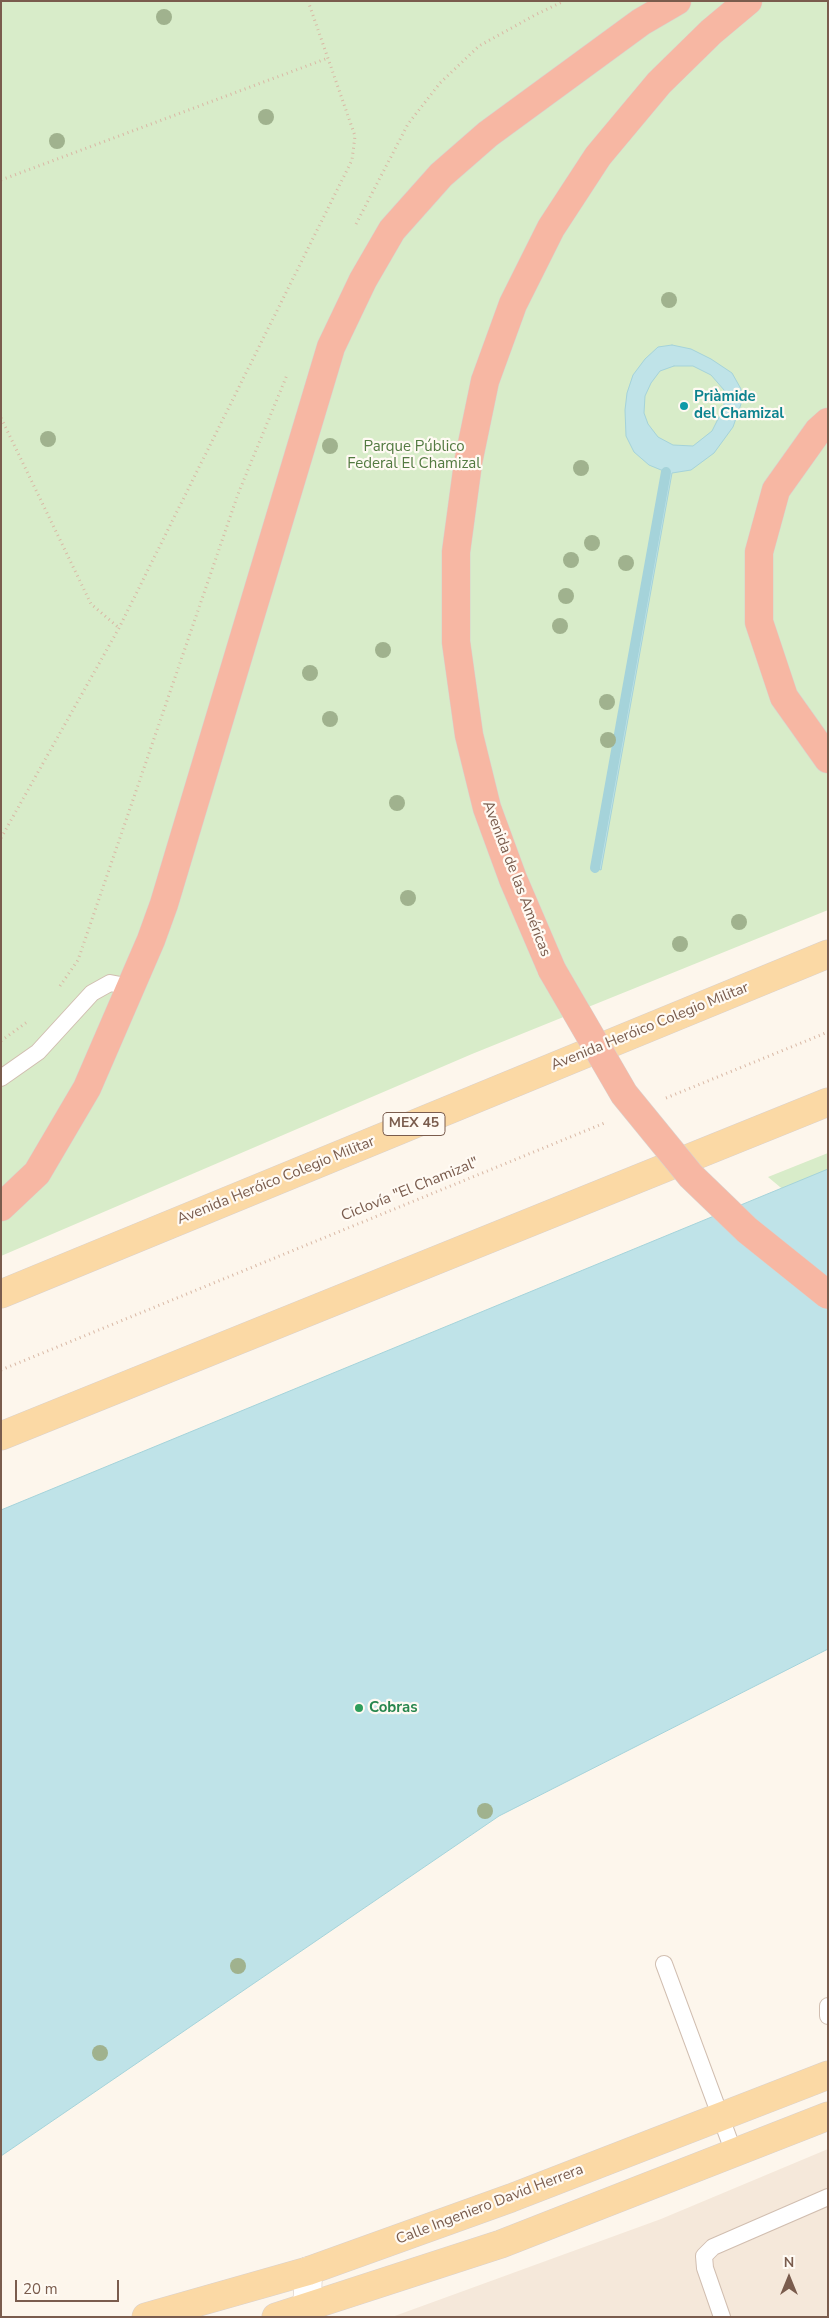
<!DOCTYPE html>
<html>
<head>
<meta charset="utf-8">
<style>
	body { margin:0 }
	#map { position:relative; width:829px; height:2318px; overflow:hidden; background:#fdf6ec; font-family:"Nunito Sans",sans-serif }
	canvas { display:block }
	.frame { position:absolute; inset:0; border:2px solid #7a5c4d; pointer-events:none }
	.north { position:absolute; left:764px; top:2253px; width:50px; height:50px; -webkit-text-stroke:4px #fffaf3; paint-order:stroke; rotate:0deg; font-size:14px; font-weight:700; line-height:20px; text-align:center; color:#7a5c4d }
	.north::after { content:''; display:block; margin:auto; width:18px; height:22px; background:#7a5c4d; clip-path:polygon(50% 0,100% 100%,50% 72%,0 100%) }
	.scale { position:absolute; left:15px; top:2280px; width:104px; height:22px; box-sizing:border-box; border:2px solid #7a5c4d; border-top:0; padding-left:6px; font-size:15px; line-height:18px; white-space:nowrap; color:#7a5c4d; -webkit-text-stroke:4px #fffaf3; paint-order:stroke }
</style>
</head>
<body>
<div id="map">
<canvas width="829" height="2318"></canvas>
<div class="frame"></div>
<div class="north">N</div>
<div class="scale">20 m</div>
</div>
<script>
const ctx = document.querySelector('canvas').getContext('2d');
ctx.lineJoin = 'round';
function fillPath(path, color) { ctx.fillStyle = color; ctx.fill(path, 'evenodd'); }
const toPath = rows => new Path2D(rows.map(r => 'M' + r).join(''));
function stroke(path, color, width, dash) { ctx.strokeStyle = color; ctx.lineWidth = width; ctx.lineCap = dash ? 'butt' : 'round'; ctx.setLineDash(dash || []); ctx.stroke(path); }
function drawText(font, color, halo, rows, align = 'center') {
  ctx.font = font + ' "Nunito Sans",sans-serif'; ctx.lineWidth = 4.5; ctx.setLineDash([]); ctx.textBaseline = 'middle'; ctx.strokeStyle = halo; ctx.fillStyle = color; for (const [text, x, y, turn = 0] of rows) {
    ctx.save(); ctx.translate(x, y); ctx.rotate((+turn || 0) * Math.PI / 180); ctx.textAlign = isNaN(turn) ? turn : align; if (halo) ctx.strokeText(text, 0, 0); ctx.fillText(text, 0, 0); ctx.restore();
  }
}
const residential = toPath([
	[828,2149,828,2317,392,2317,661,2219]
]);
const green = toPath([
	[1,1,828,1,828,910,472,1054,1,1256],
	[828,1153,828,1227,768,1177]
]);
const water = toPath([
	[672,345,691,349,711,359,732,373,741,389,741,404,733,427,714,453,691,470,672,473,601,870,595,868,666,472,649,465,634,452,626,436,625,410,627,393,633,375,645,359,658,347,672,345],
	[674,366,693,366,711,375,724,390,724,407,712,431,693,446,673,445,658,437,648,424,644,413,645,396,651,383,660,371,674,366],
	[828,1169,828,1649,499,1816,1,2156,1,1510,828,1169]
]);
const stream = toPath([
	[595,868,666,472]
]);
const path = toPath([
	[1,180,328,58],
	[356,224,408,124,440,83,479,46,535,15,564,1],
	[1,418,91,604,119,628],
	[1,838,119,628,352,160,355,136,308,1],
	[60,986,78,960,238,494,287,375],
	[1,1041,27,1022],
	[666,1098,828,1032],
	[1,1370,607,1122]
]);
const lane = toPath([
	[1,1078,38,1052,92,993,110,983,131,987],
	[664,1964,734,2153],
	[828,2006,828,2016],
	[722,2317,705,2268,704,2256,713,2247,828,2197]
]);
const street = toPath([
	[307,2317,308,2271]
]);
const primary = toPath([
	[1,1294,828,954],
	[1,1436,828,1102],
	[146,2317,308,2271,511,2198,828,2075],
	[276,2317,501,2244,828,2116]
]);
const highway = toPath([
	[828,422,818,431,776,490,759,552,759,622,784,697,828,759],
	[552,970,513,879,487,808,469,735,456,642,456,552,468,463,485,381,513,304,551,228,598,156,659,83,711,32,748,1],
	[1,1207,37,1173,87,1088,151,940,164,904,331,347,363,280,392,230,441,175,488,134,641,22,677,1]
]);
const highwayBridge = toPath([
	[552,970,624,1094,691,1176,747,1230,828,1295]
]);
const trees = [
	[164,17],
	[266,117],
	[57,141],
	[669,300],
	[48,439],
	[330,446],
	[581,468],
	[592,543],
	[571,560],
	[626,563],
	[566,596],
	[560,626],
	[383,650],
	[310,673],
	[607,702],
	[330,719],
	[608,740],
	[397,803],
	[408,898],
	[739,922],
	[680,944],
	[485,1811],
	[238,1966],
	[100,2053]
];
const markers = [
	[684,406,5,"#0f9aa8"],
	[359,1708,5,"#2e9e5b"]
];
const shields = [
	[414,1124,62]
];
const shieldNames = [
	["MEX 45",414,1124]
];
const cultureNames = [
	["Priàmide",694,397],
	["del Chamizal",694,414]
];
const parkNames = [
	["Parque Público",414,447],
	["Federal El Chamizal",414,464]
];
const streetNames = [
	["Avenida de las Américas",516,879,69],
	["Avenida Heróico Colegio Militar",650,1027,-22],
	["Avenida Heróico Colegio Militar",276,1181,-22],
	["Ciclovía \"El Chamizal\"",410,1190,-22],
	["Calle Ingeniero David Herrera",490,2205,-21]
];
const leisureNames = [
	["Cobras",369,1708]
];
fillPath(residential, '#f5e8da');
fillPath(green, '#d8ecc9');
fillPath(water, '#bfe3e8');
stroke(water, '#a5d3da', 1);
stroke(stream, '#a5d3da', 10);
stroke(lane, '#d1beb0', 18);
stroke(street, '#d1beb0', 29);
stroke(primary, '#dad1cd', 29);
stroke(highway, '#dad1cd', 29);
stroke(path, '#d9b8a5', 3, [1, 4]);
stroke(lane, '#fff', 16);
stroke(street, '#fff', 28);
stroke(primary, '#fbd9a5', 28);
stroke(highway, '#f7b7a3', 28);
stroke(highwayBridge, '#dad1cd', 29, []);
stroke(highwayBridge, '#f7b7a3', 28);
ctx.fillStyle = '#a0b28e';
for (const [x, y] of trees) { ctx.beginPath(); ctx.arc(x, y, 8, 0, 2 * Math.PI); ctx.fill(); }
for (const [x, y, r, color] of markers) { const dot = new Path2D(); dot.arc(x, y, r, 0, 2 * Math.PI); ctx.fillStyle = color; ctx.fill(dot); stroke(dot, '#fffaf3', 2); }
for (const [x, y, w] of shields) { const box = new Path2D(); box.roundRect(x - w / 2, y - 11.5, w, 23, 4); ctx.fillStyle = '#fffaf3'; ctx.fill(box); stroke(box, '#7a5c4d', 1); }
drawText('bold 14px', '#7a5c4d', null, shieldNames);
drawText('bold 15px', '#0d838f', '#fffaf3', cultureNames, 'left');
drawText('15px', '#537a41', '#fffaf3', parkNames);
drawText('15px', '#7a5c4d', '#fffaf3', streetNames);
drawText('bold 15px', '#27864d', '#fffaf3', leisureNames, 'left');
</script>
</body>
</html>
